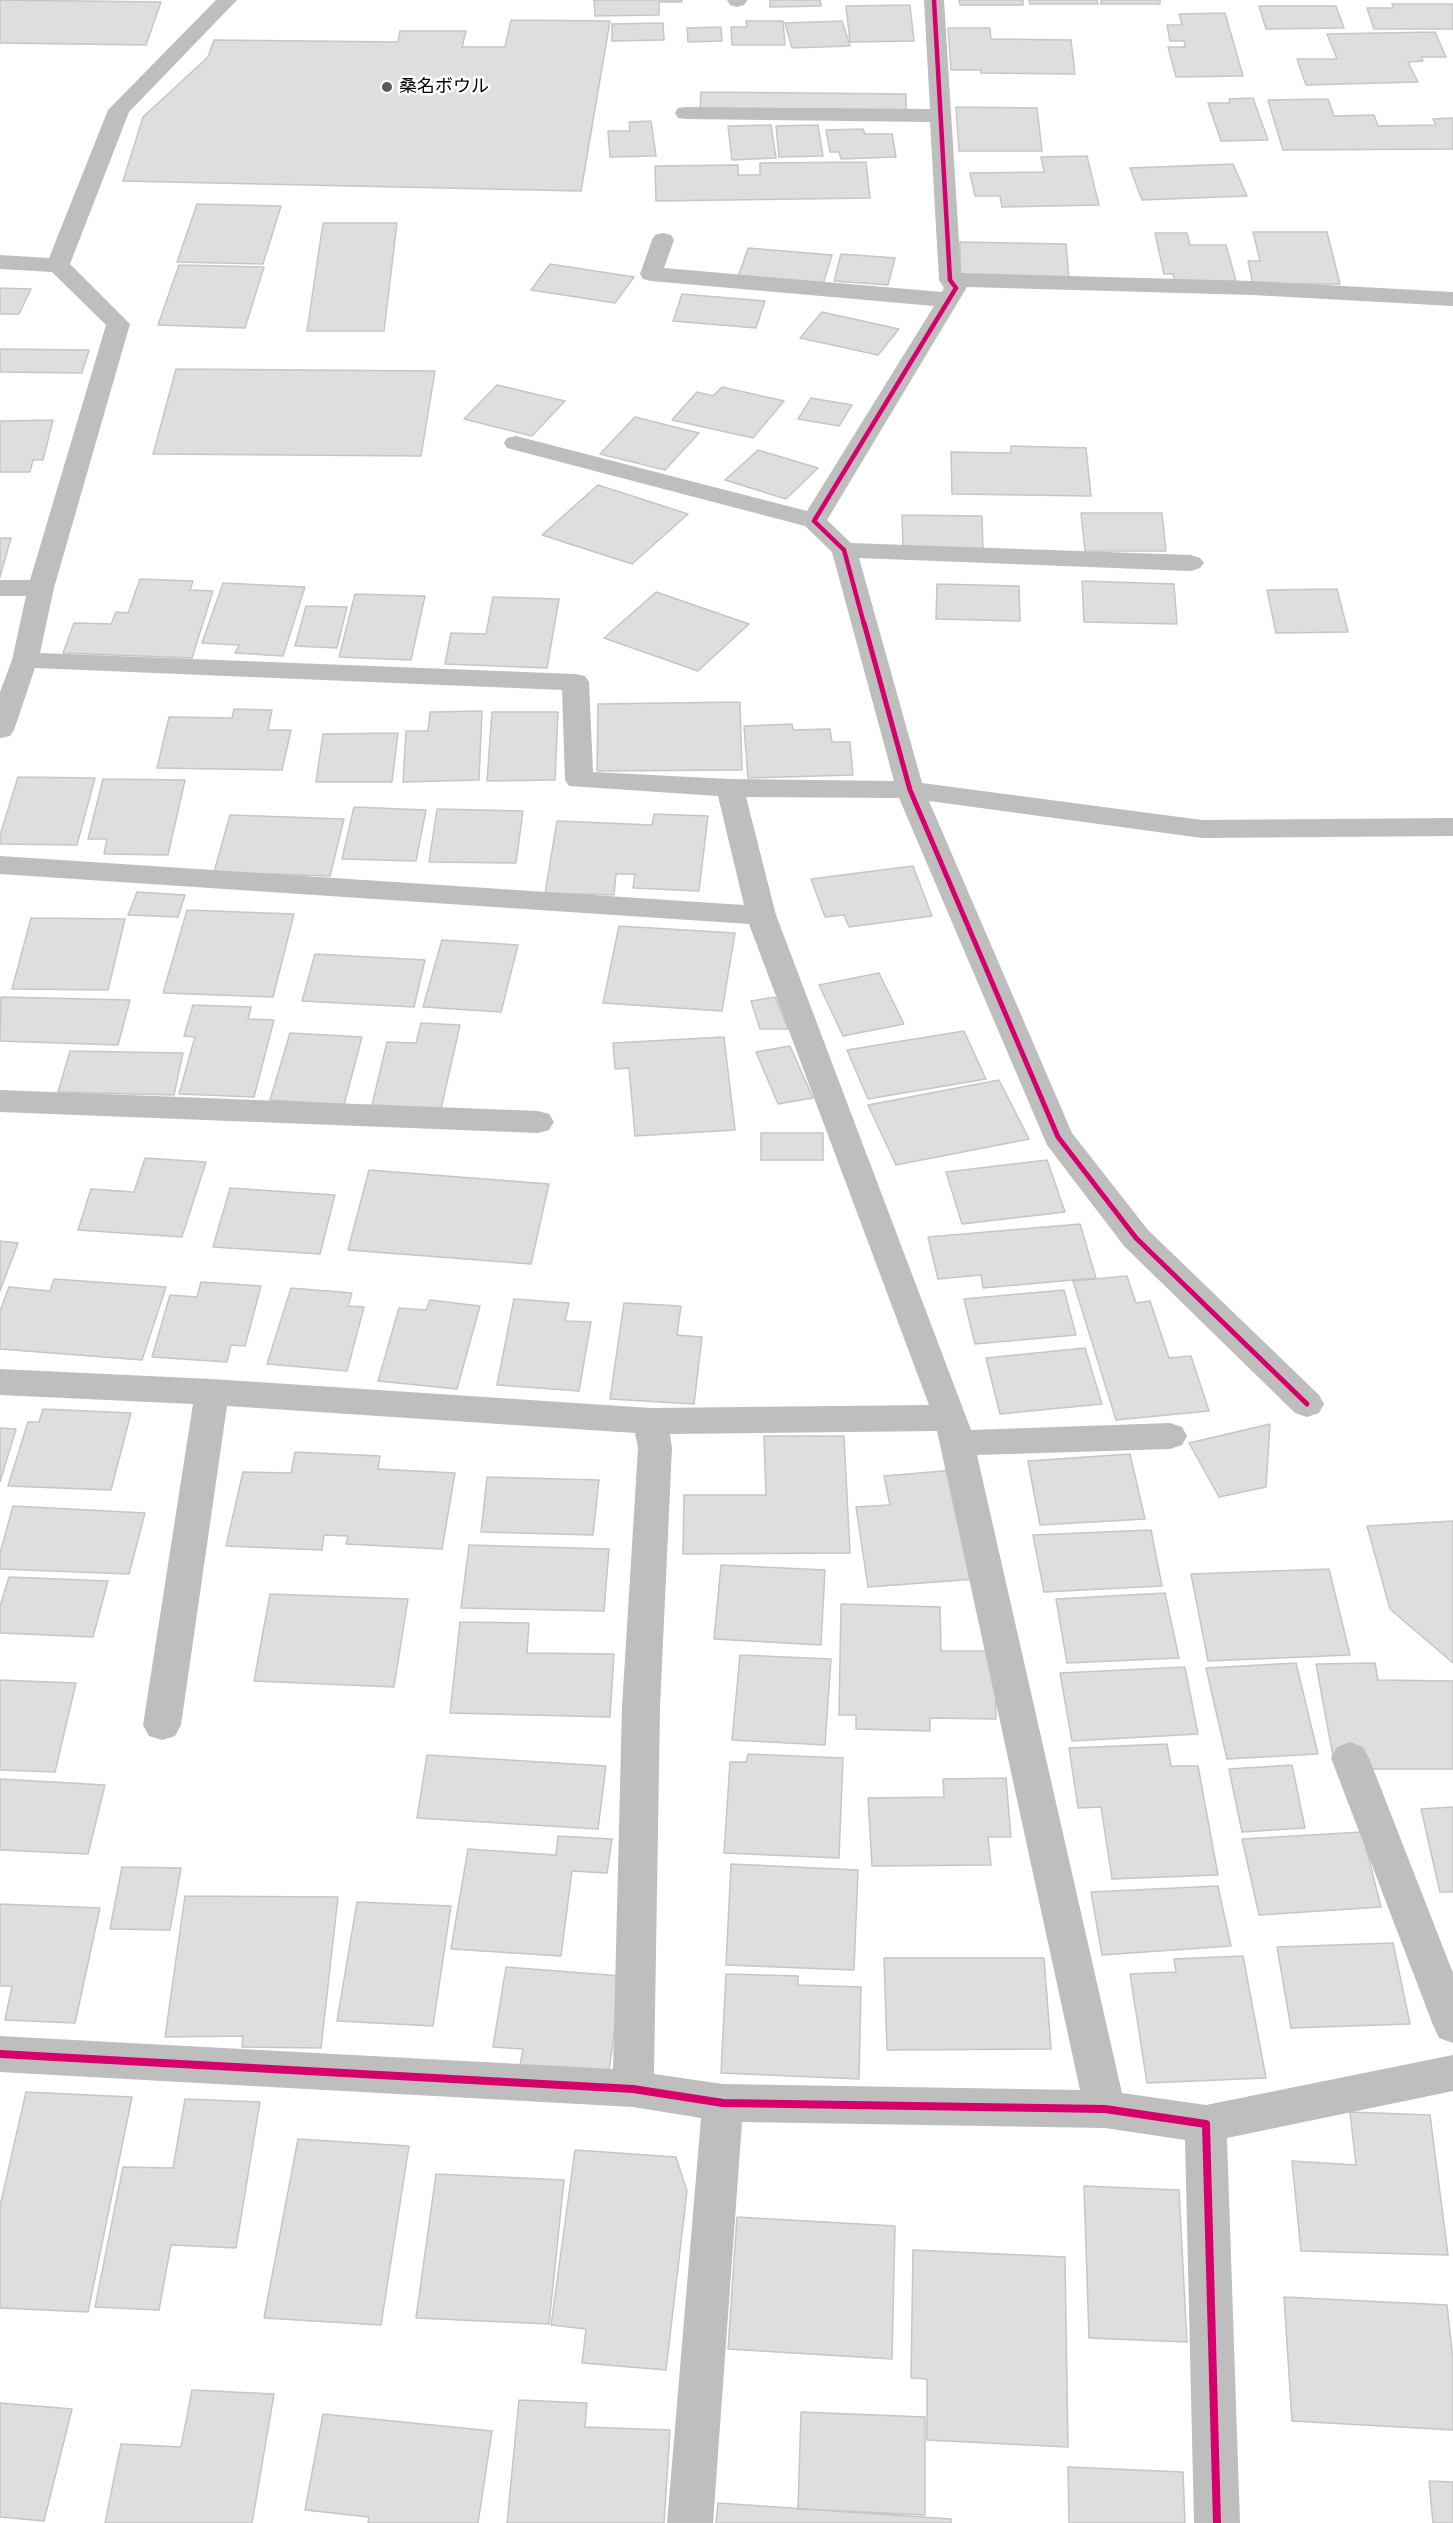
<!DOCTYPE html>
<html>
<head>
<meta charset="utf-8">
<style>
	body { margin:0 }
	canvas { display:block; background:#fff }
</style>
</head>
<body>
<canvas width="1453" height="2523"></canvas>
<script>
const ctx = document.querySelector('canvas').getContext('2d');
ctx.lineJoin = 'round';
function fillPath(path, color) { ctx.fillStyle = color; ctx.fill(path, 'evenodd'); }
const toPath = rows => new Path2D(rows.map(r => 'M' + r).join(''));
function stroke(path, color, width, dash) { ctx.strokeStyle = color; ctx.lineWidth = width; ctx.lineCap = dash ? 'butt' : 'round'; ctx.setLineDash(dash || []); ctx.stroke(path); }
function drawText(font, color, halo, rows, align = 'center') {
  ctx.font = font + ' "IBM Plex Sans","Noto Sans JP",sans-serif'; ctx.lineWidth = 5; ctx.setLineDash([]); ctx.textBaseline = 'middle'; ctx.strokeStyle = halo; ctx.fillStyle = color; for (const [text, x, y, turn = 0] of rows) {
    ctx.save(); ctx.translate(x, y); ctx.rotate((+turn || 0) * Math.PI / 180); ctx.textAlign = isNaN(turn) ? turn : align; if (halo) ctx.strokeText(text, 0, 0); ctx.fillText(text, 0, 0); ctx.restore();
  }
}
const building = toPath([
	[0,0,161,2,146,45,0,43,0,0],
	[594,0,682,0,682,2,659,2,659,15,595,16,594,0],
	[770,0,820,0,821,6,770,7,770,0],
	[959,0,1023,0,1023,5,960,5,959,0],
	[1029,0,1097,0,1098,4,1030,4,1029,0],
	[1101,0,1160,0,1160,4,1101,4,1101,0],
	[1392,4,1453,4,1453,29,1374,29,1367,8,1393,8,1392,4],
	[910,5,914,41,850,42,846,6,910,5],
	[1259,6,1336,6,1344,28,1266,29,1259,6],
	[1225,13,1243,76,1176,77,1168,47,1185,47,1184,41,1170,41,1167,25,1182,25,1179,14,1225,13],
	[511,20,610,21,581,191,123,181,143,117,208,57,214,40,398,42,400,31,466,31,462,47,505,47,511,20],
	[746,21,783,21,785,45,732,45,731,27,747,27,746,21],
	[842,21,850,46,792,48,785,23,842,21],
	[663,23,664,40,612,41,612,24,663,23],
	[721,27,722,41,688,42,687,28,721,27],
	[948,28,990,28,991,39,1071,40,1075,74,981,73,981,70,951,70,948,28],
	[1435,32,1446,57,1421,57,1423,61,1408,62,1418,82,1306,85,1297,59,1337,59,1327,34,1435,32],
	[701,92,906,94,906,113,700,111,701,92],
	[1253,98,1268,140,1221,141,1208,103,1230,103,1229,99,1253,98],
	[1328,99,1334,116,1374,115,1378,126,1436,125,1433,119,1453,118,1453,149,1283,150,1268,100,1328,99],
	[956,107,1037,108,1042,151,959,151,956,107],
	[651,121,656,156,610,157,608,131,630,131,629,122,651,121],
	[771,125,776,158,732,160,728,126,771,125],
	[818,125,823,156,779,157,776,126,818,125],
	[863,129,865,134,892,134,896,157,841,159,839,152,830,152,826,130,863,129],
	[1087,156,1099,205,1002,207,1000,196,975,196,970,173,1044,172,1041,157,1087,156],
	[866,162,870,198,656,201,655,166,738,165,738,175,760,175,760,163,866,162],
	[1233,164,1247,196,1142,200,1130,168,1233,164],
	[197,204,281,206,263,264,177,262,197,204],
	[323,223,397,223,384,331,307,331,323,223],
	[1253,232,1327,232,1340,284,1253,284,1248,261,1260,261,1253,232],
	[1155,233,1187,233,1190,245,1226,245,1236,281,1175,282,1173,274,1164,274,1155,233],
	[960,242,1066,244,1069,278,960,277,960,242],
	[748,248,832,255,823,284,738,277,748,248],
	[841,254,895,258,888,285,834,281,841,254],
	[550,264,634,277,615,303,531,290,550,264],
	[179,265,264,267,245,328,158,325,179,265],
	[0,288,31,289,19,314,0,314,0,288],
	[682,294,765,301,756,328,673,321,682,294],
	[822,312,899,329,878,355,800,338,822,312],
	[0,349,89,350,82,373,0,372,0,349],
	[176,369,435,371,421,456,153,454,176,369],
	[497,385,565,401,532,436,464,419,497,385],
	[722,387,784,401,753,438,672,420,697,392,713,396,722,387],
	[811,398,852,405,839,426,798,419,811,398],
	[635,417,699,433,665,470,600,454,635,417],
	[53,420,43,460,33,460,30,472,0,472,0,421,53,420],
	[1011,446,1086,448,1091,496,952,494,951,452,1011,453,1011,446],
	[758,450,818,468,786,499,725,480,758,450],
	[598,485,688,514,632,564,542,535,598,485],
	[1081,513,1162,513,1166,551,1085,551,1081,513],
	[902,515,982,516,983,549,903,547,902,515],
	[0,538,11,538,0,577,0,538],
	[140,579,193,581,190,590,213,591,192,658,63,653,74,623,111,624,116,612,128,613,140,579],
	[1082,581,1174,584,1177,624,1084,622,1082,581],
	[223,583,305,587,283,656,235,653,239,645,202,643,223,583],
	[937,584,1019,586,1020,621,936,619,937,584],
	[1337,589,1348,632,1276,633,1267,590,1337,589],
	[656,592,749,624,698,671,604,638,656,592],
	[355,594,425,596,411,660,339,657,355,594],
	[493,597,559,599,547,668,445,664,451,633,486,634,493,597],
	[306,606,347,607,337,648,295,646,306,606],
	[740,702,742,770,597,771,598,704,740,702],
	[234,709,272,710,268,730,291,730,282,770,157,768,169,717,232,718,234,709],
	[482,711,479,780,403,782,406,731,428,731,430,712,482,711],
	[492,712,558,712,555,780,487,781,492,712],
	[792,724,793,730,830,729,832,742,850,742,853,775,748,778,744,726,792,724],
	[398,733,392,782,316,782,323,734,398,733],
	[18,777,95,778,77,845,0,844,0,835,18,777],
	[103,779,185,780,168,855,104,854,107,839,88,839,103,779],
	[354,807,426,810,416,861,342,859,354,807],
	[437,809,523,811,516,863,429,862,437,809],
	[654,814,708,816,699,891,633,888,635,874,616,874,614,895,545,893,557,821,652,825,654,814],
	[230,815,344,819,330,876,214,872,230,815],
	[913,866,932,916,849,927,844,915,825,917,811,879,913,866],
	[137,892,185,895,178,917,128,915,137,892],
	[187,910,294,914,273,997,163,993,187,910],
	[31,918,125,919,108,990,12,989,31,918],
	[619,926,735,933,722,1011,603,1003,619,926],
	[442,940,518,945,501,1012,423,1007,442,940],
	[315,954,425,960,414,1007,302,1001,315,954],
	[879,973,904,1024,843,1036,819,985,879,973],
	[1,997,130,1000,118,1045,0,1041,1,997],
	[775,997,788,1029,760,1029,751,1001,775,997],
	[193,1005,251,1007,248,1019,274,1020,254,1097,179,1094,195,1037,184,1036,193,1005],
	[421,1023,460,1025,441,1109,372,1105,387,1042,416,1043,421,1023],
	[964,1031,986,1079,868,1099,847,1050,964,1031],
	[290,1033,362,1037,344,1105,270,1100,290,1033],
	[724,1037,735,1130,635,1136,629,1068,615,1069,613,1043,724,1037],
	[790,1046,813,1098,778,1104,756,1052,790,1046],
	[70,1051,183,1053,174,1095,58,1092,70,1051],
	[999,1080,1029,1139,896,1165,868,1105,999,1080],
	[761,1133,823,1133,823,1160,761,1160,761,1133],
	[145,1158,206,1162,182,1237,78,1230,91,1189,134,1192,145,1158],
	[1047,1160,1065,1212,962,1224,946,1172,1047,1160],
	[369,1170,549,1184,531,1264,348,1250,369,1170],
	[230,1188,335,1195,320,1254,213,1247,230,1188],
	[1080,1224,1096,1278,983,1288,981,1275,938,1279,928,1237,1080,1224],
	[0,1241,18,1243,0,1291,0,1241],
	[1127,1276,1136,1303,1150,1301,1169,1358,1191,1356,1209,1411,1116,1420,1073,1281,1127,1276],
	[54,1279,166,1287,142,1360,0,1349,0,1311,9,1287,50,1291,54,1279],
	[201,1282,261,1286,245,1346,231,1345,227,1362,152,1357,170,1295,197,1297,201,1282],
	[291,1288,352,1293,348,1306,364,1307,347,1371,267,1364,291,1288],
	[1064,1290,1076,1335,975,1344,964,1299,1064,1290],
	[514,1299,569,1303,565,1321,591,1322,579,1391,497,1385,514,1299],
	[430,1300,480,1306,457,1389,378,1381,399,1308,426,1310,430,1300],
	[624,1303,681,1306,677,1335,702,1337,694,1404,610,1399,624,1303],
	[1085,1348,1102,1404,1000,1414,986,1358,1085,1348],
	[43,1409,131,1413,111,1490,8,1486,28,1422,39,1422,43,1409],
	[1270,1424,1266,1487,1219,1497,1189,1443,1270,1424],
	[0,1428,16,1429,0,1482,0,1428],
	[764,1436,844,1436,850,1553,683,1554,684,1495,766,1495,764,1436],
	[295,1452,380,1456,378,1469,455,1473,442,1549,346,1544,348,1536,324,1535,322,1550,226,1546,243,1472,291,1473,295,1452],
	[1130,1454,1145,1519,1040,1525,1028,1461,1130,1454],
	[955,1470,976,1579,868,1587,856,1507,890,1505,884,1476,955,1470],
	[487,1477,599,1480,593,1535,481,1532,487,1477],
	[13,1506,145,1513,129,1574,0,1569,0,1553,13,1506],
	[1453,1521,1453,1663,1390,1609,1367,1526,1453,1521],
	[1151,1530,1162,1586,1044,1592,1033,1535,1151,1530],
	[469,1545,609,1549,604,1611,461,1608,469,1545],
	[721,1565,825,1570,821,1645,714,1639,721,1565],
	[1329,1569,1350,1655,1208,1661,1191,1574,1329,1569],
	[9,1577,108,1581,93,1637,0,1633,0,1606,9,1577],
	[1165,1593,1179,1658,1067,1663,1056,1599,1165,1593],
	[270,1594,408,1599,394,1687,254,1681,270,1594],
	[841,1604,940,1607,941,1651,995,1651,996,1719,930,1718,930,1731,856,1729,856,1715,839,1715,841,1604],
	[460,1622,529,1623,527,1653,614,1654,610,1717,450,1713,460,1622],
	[740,1655,831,1659,825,1745,732,1740,740,1655],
	[1296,1663,1318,1754,1227,1759,1206,1668,1296,1663],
	[1375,1663,1378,1680,1453,1681,1453,1769,1362,1769,1333,1756,1316,1664,1375,1663],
	[1185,1667,1198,1734,1072,1741,1060,1673,1185,1667],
	[0,1680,76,1683,55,1772,0,1770,0,1680],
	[1167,1744,1171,1766,1198,1766,1218,1875,1112,1879,1101,1807,1078,1808,1069,1748,1167,1744],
	[748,1754,843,1758,839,1858,724,1853,730,1762,746,1762,748,1754],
	[427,1755,606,1766,598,1829,417,1818,427,1755],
	[1292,1765,1305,1828,1242,1832,1229,1769,1292,1765],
	[1006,1778,1011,1837,988,1837,991,1865,872,1866,868,1798,944,1797,943,1779,1006,1778],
	[0,1779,105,1785,88,1854,0,1850,0,1779],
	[1453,1807,1453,1892,1440,1892,1421,1809,1453,1807],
	[1362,1832,1381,1907,1259,1915,1242,1839,1362,1832],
	[558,1836,612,1839,607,1873,572,1871,561,1956,451,1949,468,1849,556,1855,558,1836],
	[731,1864,858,1870,854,1970,726,1965,731,1864],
	[122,1867,181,1868,170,1930,110,1929,122,1867],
	[1218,1886,1231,1946,1102,1955,1091,1892,1218,1886],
	[185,1896,338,1897,321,2048,242,2047,243,2036,165,2037,185,1896],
	[357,1902,451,1906,433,2026,337,2021,357,1902],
	[0,1904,100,1908,75,2023,5,2020,12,1986,0,1986,0,1904],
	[1393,1943,1410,2024,1291,2028,1277,1947,1393,1943],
	[1243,1956,1266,2078,1147,2083,1130,1974,1176,1972,1174,1959,1243,1956],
	[884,1958,1044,1958,1051,2049,887,2050,884,1958],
	[506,1967,622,1976,608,2078,519,2071,523,2049,493,2047,506,1967],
	[726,1974,798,1976,798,1985,861,1987,859,2079,721,2073,726,1974],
	[26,2092,132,2097,88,2312,0,2308,0,2206,26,2092],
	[185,2099,260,2102,236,2248,171,2245,159,2310,95,2307,123,2167,173,2168,185,2099],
	[1350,2112,1430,2115,1448,2255,1301,2251,1292,2161,1356,2165,1350,2112],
	[298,2139,409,2146,381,2325,264,2318,298,2139],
	[575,2150,676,2157,687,2191,666,2370,582,2363,586,2329,551,2325,575,2150],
	[436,2174,564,2180,549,2324,416,2318,436,2174],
	[1084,2186,1179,2190,1187,2342,1089,2338,1084,2186],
	[737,2217,895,2226,892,2359,728,2349,737,2217],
	[913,2250,1065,2257,1068,2447,927,2440,927,2379,911,2378,913,2250],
	[1284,2297,1447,2305,1453,2360,1453,2430,1292,2421,1284,2297],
	[192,2390,274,2394,252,2523,105,2523,121,2444,181,2447,192,2390],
	[519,2400,587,2403,585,2427,670,2430,664,2523,507,2523,519,2400],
	[0,2403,72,2409,44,2521,0,2517,0,2403],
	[801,2412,925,2417,925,2515,798,2509,801,2412],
	[323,2414,492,2431,478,2523,368,2523,369,2517,305,2510,323,2414],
	[1068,2467,1183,2472,1185,2523,1069,2523,1068,2467],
	[1429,2481,1453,2482,1453,2523,1433,2523,1429,2481],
	[718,2503,951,2519,951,2523,716,2523,718,2503]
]);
const minor = toPath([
	[216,0,237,0,129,112,70,264,130,324,54,588,40,653,575,674,585,676,589,682,593,772,730,779,894,781,832,552,805,526,507,448,504,443,507,438,516,436,807,511,934,306,651,281,643,279,640,274,652,240,655,235,663,233,671,235,674,240,664,268,942,292,944,288,939,280,930,122,686,119,678,118,675,113,678,108,686,107,930,109,924,0,944,0,961,273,1252,281,1453,292,1453,306,1252,295,967,287,827,520,851,543,1191,555,1200,558,1204,563,1200,568,1191,571,859,558,922,783,1202,820,1453,818,1453,836,1202,838,929,801,1072,1133,1148,1230,1319,1395,1324,1404,1319,1413,1307,1417,1295,1413,1124,1246,1047,1145,899,798,746,797,776,915,971,1430,1170,1423,1182,1427,1187,1436,1182,1445,1170,1449,977,1455,1122,2093,1206,2105,1453,2055,1453,2091,1227,2138,1240,2523,1194,2523,1185,2140,1105,2128,742,2122,713,2523,667,2523,701,2118,633,2107,0,2072,0,2036,613,2069,622,1707,638,1448,635,1433,227,1406,181,1725,175,1736,162,1740,149,1736,143,1725,193,1404,0,1395,0,1369,212,1379,651,1408,929,1405,749,924,0,874,0,856,744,905,718,796,569,786,565,780,562,690,35,668,14,730,10,736,0,738,0,692,12,660,26,596,0,596,0,580,30,580,106,325,52,272,0,269,0,255,49,258,108,110,216,0],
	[937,1431,1080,2090,723,2084,654,2074,660,1707,672,1448,670,1434,937,1431],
	[727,0,747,0,747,1,744,5,737,7,730,5,727,0],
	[0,1090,538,1111,549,1114,554,1122,549,1130,538,1133,0,1112,0,1090],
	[1350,1742,1363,1747,1369,1758,1453,1973,1453,2043,1439,2038,1433,2025,1331,1758,1337,1747,1350,1742]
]);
const cyclewayFar2 = toPath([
	[864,624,844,550,814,521,956,288,950,280,934,0]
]);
const cyclewayFar1 = toPath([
	[864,623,910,790,1058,1137,1136,1238,1307,1404]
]);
const cycleway = toPath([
	[0,2054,633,2089,723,2103,1105,2109,1206,2124,1217,2523]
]);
const markers = [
	[387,87,6,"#595959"]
];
const farPoinames = [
	["桑名ボウル",399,87]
];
fillPath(building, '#dedede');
stroke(building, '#c6c6c6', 1.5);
fillPath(minor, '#bebebe');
stroke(cyclewayFar2, '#d6006c', 4.5);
stroke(cyclewayFar1, '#d6006c', 5);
stroke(cycleway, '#d6006c', 8);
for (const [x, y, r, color] of markers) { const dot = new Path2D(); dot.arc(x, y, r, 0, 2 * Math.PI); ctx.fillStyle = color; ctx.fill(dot); stroke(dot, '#fff', 2); }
drawText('18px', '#000', '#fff', farPoinames, 'left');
</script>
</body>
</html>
